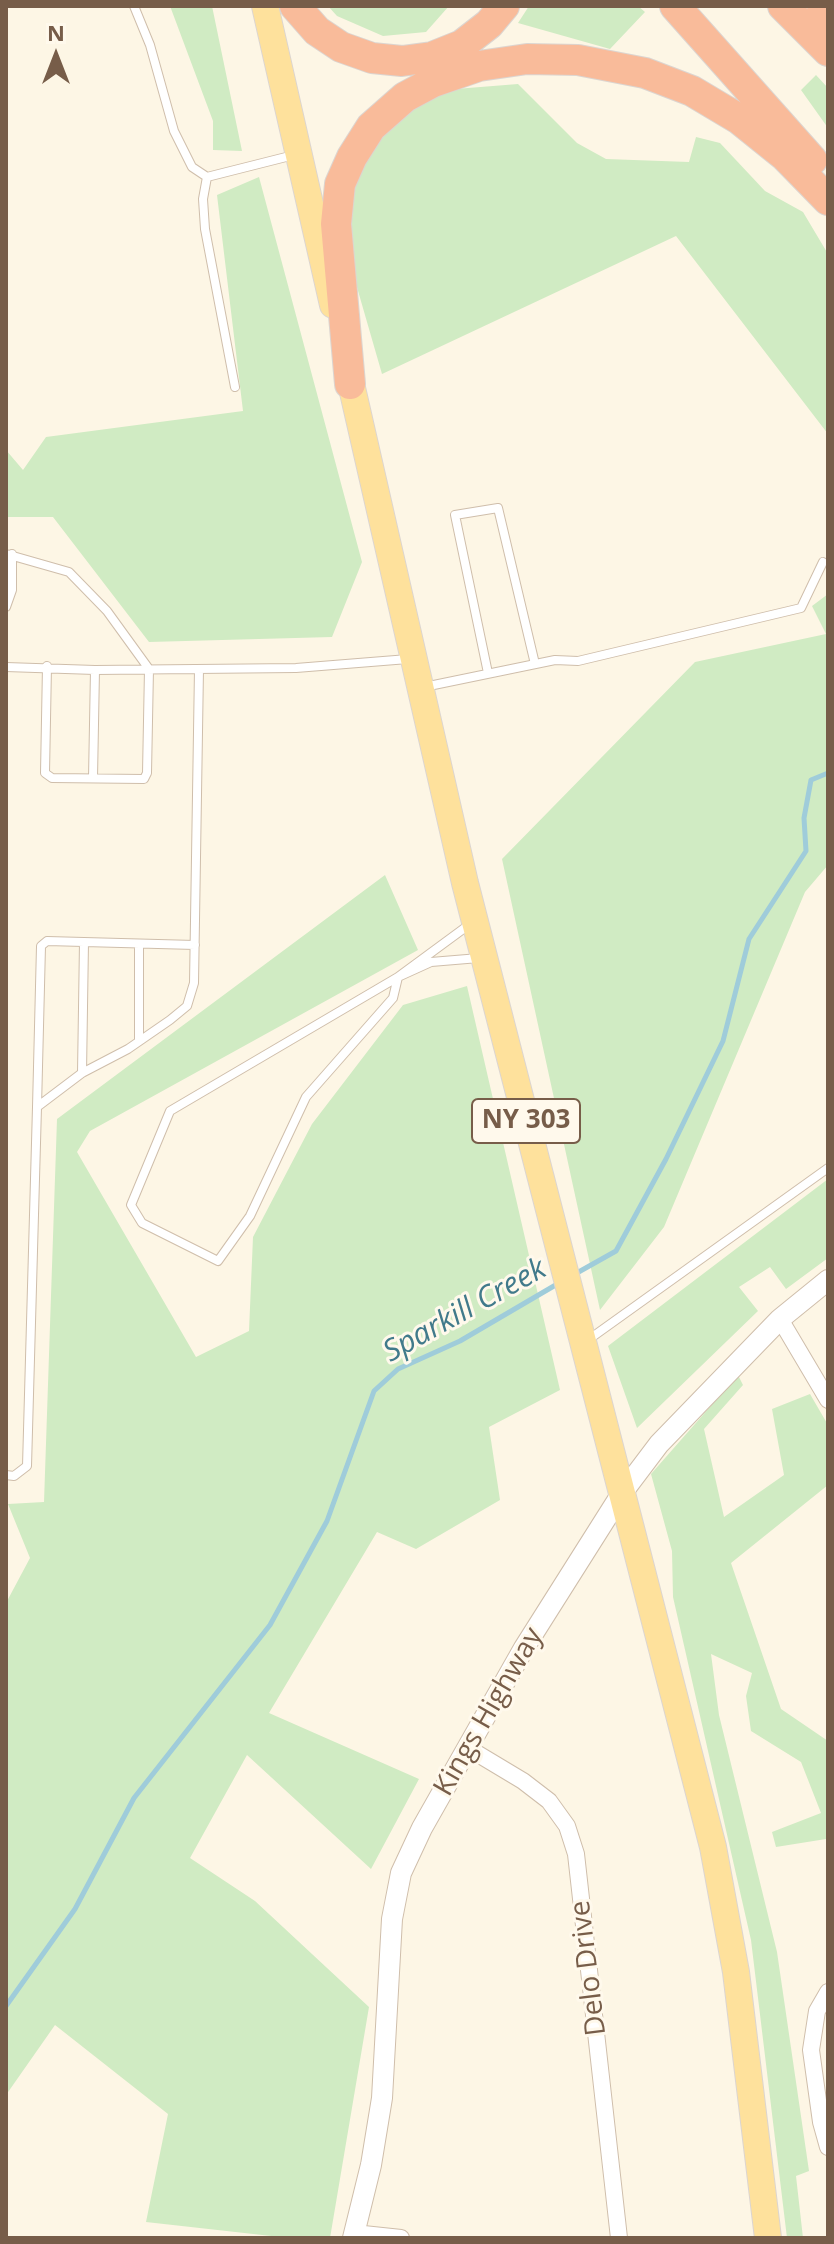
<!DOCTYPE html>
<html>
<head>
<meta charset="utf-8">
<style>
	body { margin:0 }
	#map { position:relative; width:834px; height:2244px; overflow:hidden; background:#fdf6e5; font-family:"Open Sans",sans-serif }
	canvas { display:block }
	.frame { position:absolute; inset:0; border:8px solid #775d49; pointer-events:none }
	.north { position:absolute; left:16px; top:16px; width:80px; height:80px; -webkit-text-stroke:6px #fff9ec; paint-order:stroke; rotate:0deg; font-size:22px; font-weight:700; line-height:32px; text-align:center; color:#775d49 }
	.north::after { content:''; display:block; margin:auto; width:28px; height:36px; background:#775d49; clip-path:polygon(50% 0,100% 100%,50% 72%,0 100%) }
</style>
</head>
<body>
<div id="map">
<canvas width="834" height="2244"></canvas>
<div class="frame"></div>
<div class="north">N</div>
</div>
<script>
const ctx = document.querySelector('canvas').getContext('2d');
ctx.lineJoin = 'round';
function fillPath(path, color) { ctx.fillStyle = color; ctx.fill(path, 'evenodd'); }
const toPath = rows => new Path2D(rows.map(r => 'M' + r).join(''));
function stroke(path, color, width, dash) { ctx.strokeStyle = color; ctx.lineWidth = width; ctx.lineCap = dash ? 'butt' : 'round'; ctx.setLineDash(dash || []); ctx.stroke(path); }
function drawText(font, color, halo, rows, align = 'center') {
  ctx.font = font + ' "Open Sans",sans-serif'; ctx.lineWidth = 6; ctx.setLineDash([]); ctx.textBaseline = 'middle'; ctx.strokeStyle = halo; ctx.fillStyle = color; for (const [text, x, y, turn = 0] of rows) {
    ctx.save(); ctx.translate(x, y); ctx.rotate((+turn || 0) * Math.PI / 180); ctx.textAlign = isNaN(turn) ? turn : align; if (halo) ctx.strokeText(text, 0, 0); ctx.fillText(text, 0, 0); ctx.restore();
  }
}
const green = toPath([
	[170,6,212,6,242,151,213,150,213,121],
	[328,6,449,6,426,32,383,36,337,16],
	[529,6,638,6,645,12,610,49,518,23],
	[816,75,828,88,828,128,801,90],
	[518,84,577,143,606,159,689,162,696,137,720,143,765,191,803,212,828,254,828,434,676,236,382,374,352,270,350,187,373,137,402,109,443,90],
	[259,177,362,562,332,637,149,642,53,517,6,517,6,450,23,470,46,437,243,411,217,195],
	[828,594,828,865,805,892,664,1227,600,1310,502,859,695,662,826,634,812,606],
	[385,875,418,950,90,1131,77,1152,196,1357,249,1331,253,1237,312,1124,403,1005,467,986,560,1390,489,1427,500,1500,416,1549,377,1532,269,1713,419,1779,371,1869,247,1755,190,1858,255,1901,369,2007,330,2238,289,2238,146,2222,168,2114,55,2025,6,2095,6,1603,30,1558,8,1504,44,1502,57,1119],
	[828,1179,828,1258,786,1289,770,1267,739,1287,758,1311,637,1428,608,1346],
	[738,1375,743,1385,704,1429,724,1517,784,1475,772,1409,810,1394,828,1425,828,1485,731,1563,781,1709,828,1741,828,1842,826,1839,776,1847,772,1832,821,1813,801,1762,751,1731,746,1696,752,1673,711,1654,719,1715,777,1952,809,2171,796,2176,803,2238,787,2238,751,1940,673,1597,672,1551,651,1474]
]);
const stream = toPath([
	[575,1274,616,1251,666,1159,723,1041,749,939,806,851,804,818,811,780,828,773],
	[6,2006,75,1909,134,1798,270,1625,327,1521,374,1391,398,1369,460,1341,559,1283]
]);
const service = toPath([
	[134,6,150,45,174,131,192,167,207,177,294,155],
	[207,177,203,199,205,229,235,387],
	[6,554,69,572,107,611,149,669,147,773,144,779,52,778,45,773,47,666],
	[6,607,12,590,12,554],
	[6,667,95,670,296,668,408,659],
	[488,673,455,515,498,508,535,664],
	[424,687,555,660,578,661,801,608,823,562],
	[93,778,95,670],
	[470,924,398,977,393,998,306,1097,250,1216,218,1261,142,1223,131,1205,170,1111,398,977,431,962,479,958],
	[139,1041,139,944],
	[82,1073,84,942],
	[37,1107,41,946,47,941,195,945],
	[588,1340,828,1168],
	[6,1475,14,1476,27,1466,37,1107,82,1073,128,1049,170,1020,187,1006,194,983,199,669]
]);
const minor = toPath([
	[780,1319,828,1400],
	[468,1748,523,1781,549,1801,567,1826,576,1854,619,2238],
	[828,1992,817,2011,811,2050,821,2122,828,2147],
	[354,2233,401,2238]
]);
const tertiary = toPath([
	[353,2238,371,2165,382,2098,392,1919,401,1873,422,1828,524,1648,622,1493,659,1444,780,1319,828,1280]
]);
const primary = toPath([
	[265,6,333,305],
	[347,366,465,883,713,1847,736,1972,768,2238]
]);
const motorway = toPath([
	[295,6,317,31,341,47,372,58,402,61,432,57,462,45,489,24,504,6],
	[675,6,812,160],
	[783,6,828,51],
	[822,6,828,15],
	[350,384,336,224,340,184,352,157,371,127,405,97,433,82,479,66,527,59,578,60,645,73,692,91,739,119,785,156,828,200]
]);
const shields = [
	[526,1121,108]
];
const shieldNames = [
	["NY 303",526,1121]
];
const streetNames = [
	["Kings Highway",489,1712,-60],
	["Delo Drive",589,1968,-97]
];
const waterNames = [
	["Sparkill Creek",465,1311,-29]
];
fillPath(green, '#d0ebc3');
stroke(stream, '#9fccda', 5);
stroke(service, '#cfbeab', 10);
stroke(minor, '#cfbeab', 18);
stroke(tertiary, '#cfbeab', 22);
stroke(primary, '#dcd5d0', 28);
stroke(motorway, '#dcd5d0', 32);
stroke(service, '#fff', 8);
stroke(minor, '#fff', 16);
stroke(tertiary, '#fff', 20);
stroke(primary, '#fee19c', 26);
stroke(motorway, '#f9bb9a', 30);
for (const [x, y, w] of shields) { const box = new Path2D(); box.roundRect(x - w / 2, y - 22, w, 44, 6); ctx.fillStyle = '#fff9ec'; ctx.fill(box); stroke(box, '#775d49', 2); }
drawText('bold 26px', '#775d49', null, shieldNames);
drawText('28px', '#775d49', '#fff9ec', streetNames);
drawText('italic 30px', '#417a8b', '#fff9ec', waterNames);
</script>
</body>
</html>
